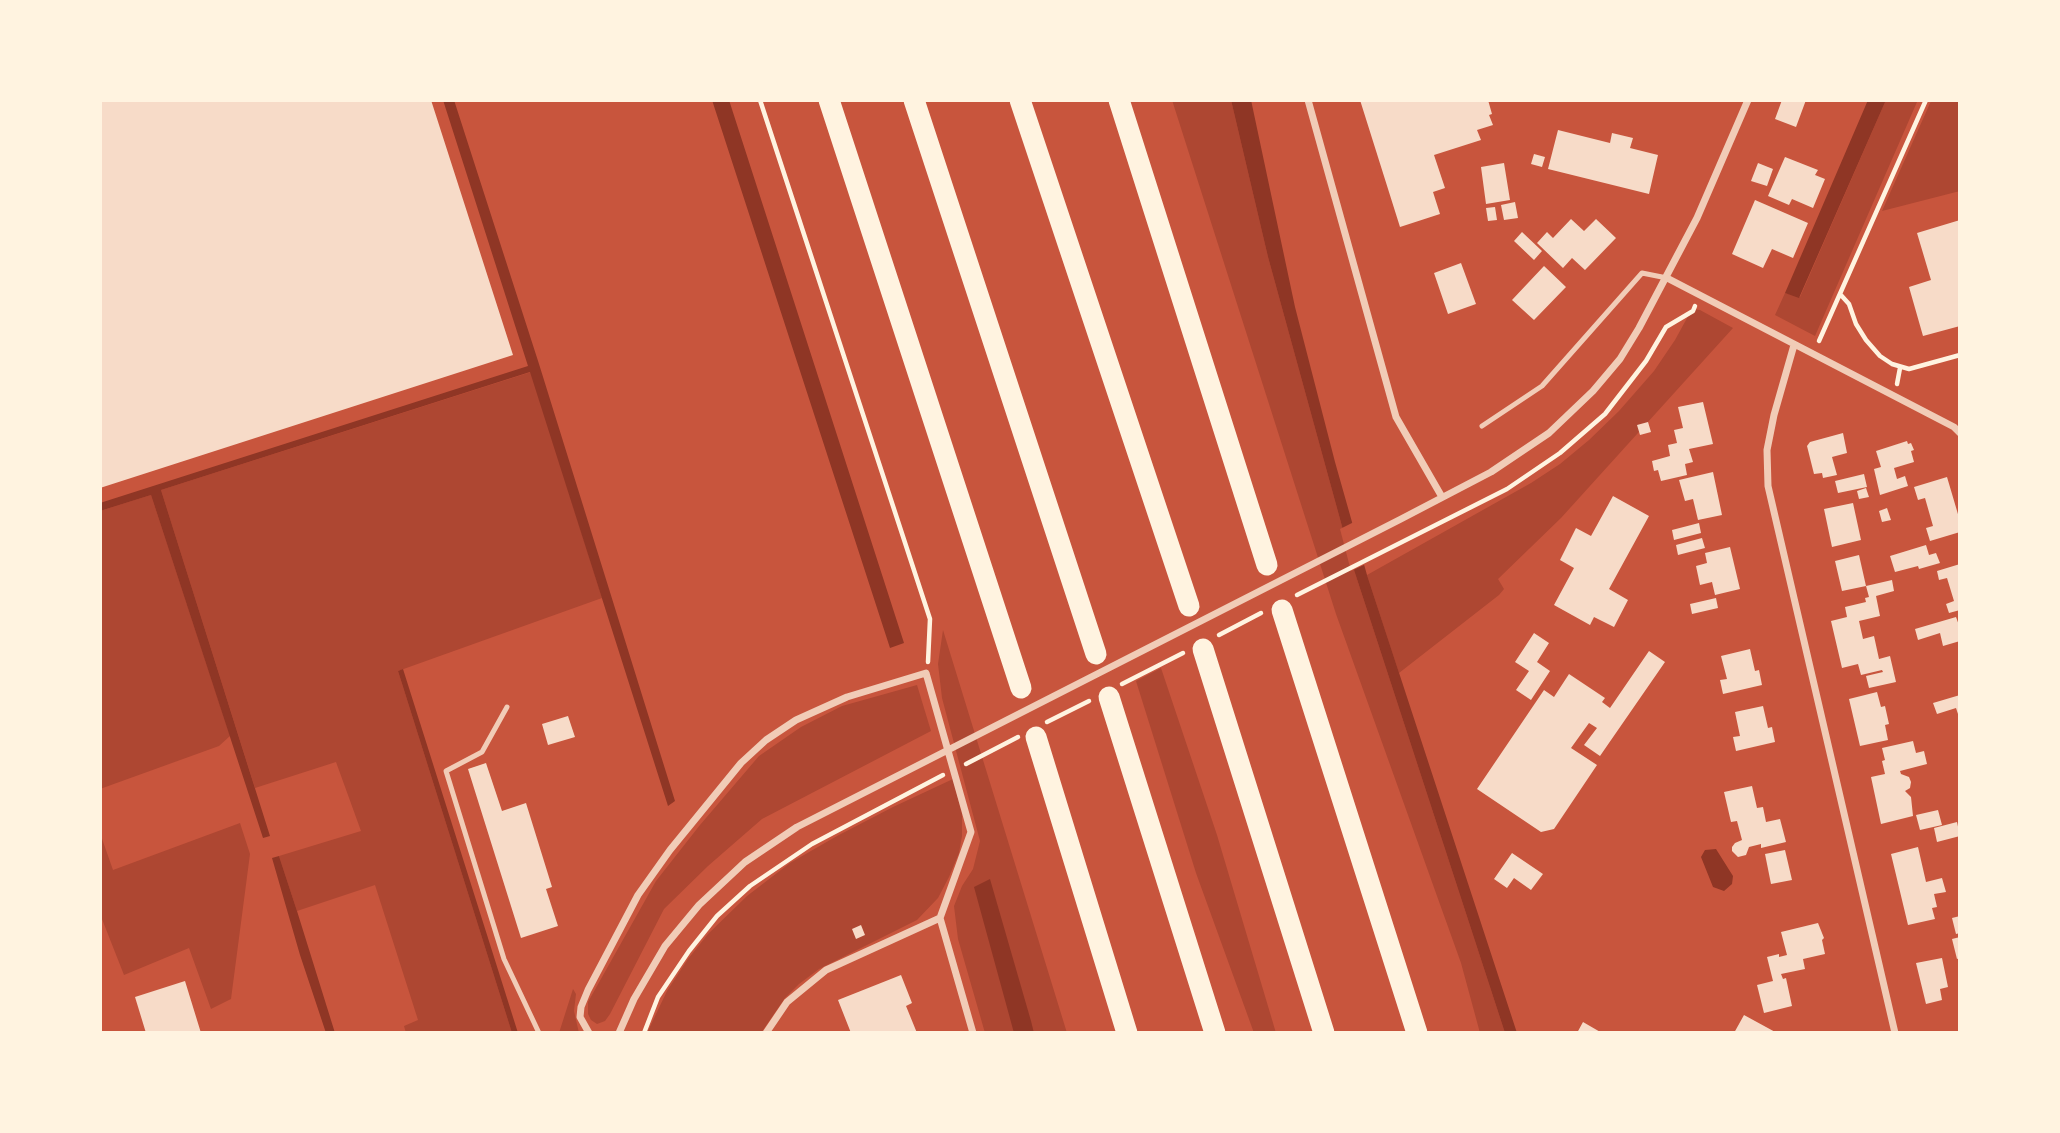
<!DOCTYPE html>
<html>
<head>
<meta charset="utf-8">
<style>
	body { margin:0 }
	#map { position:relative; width:2060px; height:1133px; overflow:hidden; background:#c8553d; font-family:"Nunito Sans",sans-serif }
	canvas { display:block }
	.frame { position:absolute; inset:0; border:102px solid #fff3e0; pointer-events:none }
</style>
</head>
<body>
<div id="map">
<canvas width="2060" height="1133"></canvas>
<div class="frame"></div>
</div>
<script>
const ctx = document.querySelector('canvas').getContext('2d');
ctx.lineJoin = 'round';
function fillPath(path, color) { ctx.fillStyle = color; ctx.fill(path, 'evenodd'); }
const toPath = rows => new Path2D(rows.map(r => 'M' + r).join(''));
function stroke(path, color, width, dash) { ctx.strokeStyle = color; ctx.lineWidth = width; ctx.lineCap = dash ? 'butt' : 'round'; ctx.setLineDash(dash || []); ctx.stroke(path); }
const green = toPath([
	[1172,100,1231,100,1268,257,1354,570,1505,1033,1480,1033,1461,963,1336,614],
	[1886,100,1922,100,1917,102,1815,336,1775,315,1785,293,1800,297],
	[1935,100,1960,100,1960,191,1882,211,1931,101],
	[1692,309,1700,310,1733,328,1561,518,1498,579,1504,589,1499,595,1399,673,1367,575,1531,483,1560,464,1589,440,1619,411,1654,371,1675,340],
	[531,372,602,598,398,671,512,1033,406,1033,404,1026,418,1020,375,885,297,911,279,856,361,831,336,762,255,788,161,490],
	[151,495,230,736,219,746,100,789,100,511],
	[943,630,1067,1033,985,1033,958,939,954,906,962,886,973,869,980,841,942,698,938,664],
	[1161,668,1217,835,1276,1033,1254,1033,1196,873,1136,681],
	[917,685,931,731,762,819,708,866,664,909,610,1014,605,1021,597,1024,591,1020,588,1014,588,1002,656,881,700,825,759,756,801,727,842,706],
	[953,779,962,814,962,836,959,853,949,877,938,898,917,920,819,969,799,984,785,998,761,1033,647,1033,667,991,688,959,708,934,747,896,790,863,837,836,893,807],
	[240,823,250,854,231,999,211,1009,189,948,124,975,100,914,100,833,113,870],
	[573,989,576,994,574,1011,579,1033,559,1033]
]);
const water = toPath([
	[443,100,454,100,539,364,675,801,668,806,530,372,161,490,270,836,263,838,151,495,100,511,100,503,528,366],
	[712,100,729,100,904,643,890,648],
	[1231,100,1251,100,1295,307,1335,462,1367,575,1517,1033,1505,1033,1354,570,1268,257],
	[1868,100,1886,100,1799,298,1785,293],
	[403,669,518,1033,512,1033,398,671],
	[1716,849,1733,876,1732,884,1724,891,1713,887,1701,857,1705,850],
	[279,856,297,911,335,1033,326,1033,300,955,272,858],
	[990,879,1031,1021,1034,1033,1014,1033,974,887]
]);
const pier = toPath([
	[1356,521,1368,563,1351,571,1340,529]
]);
const building = toPath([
	[100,100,431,100,513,355,100,488],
	[1360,100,1488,100,1492,114,1489,115,1493,125,1477,130,1481,140,1434,155,1445,188,1433,192,1440,214,1400,227],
	[1782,100,1806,100,1796,127,1775,119],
	[1558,130,1610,143,1612,133,1633,138,1630,148,1658,155,1649,194,1548,169],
	[1534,154,1545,157,1542,167,1531,164],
	[1785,157,1818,170,1815,175,1825,179,1813,208,1792,199,1789,205,1768,196],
	[1504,163,1510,200,1486,204,1481,167],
	[1758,163,1773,169,1767,186,1751,181],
	[1755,200,1808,223,1793,258,1772,249,1763,268,1732,254],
	[1515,202,1518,218,1504,220,1501,205],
	[1495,207,1497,220,1488,221,1486,208],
	[1571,219,1584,231,1596,219,1616,238,1585,270,1572,258,1563,268,1537,243,1547,232,1553,238],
	[1960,220,1960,326,1923,336,1909,287,1931,280,1917,233],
	[1522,232,1542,251,1534,260,1514,241],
	[1461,263,1476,304,1448,314,1434,273],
	[1544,266,1566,287,1534,320,1512,300],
	[1703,402,1713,444,1689,449,1693,462,1685,464,1687,475,1661,481,1658,470,1654,471,1652,461,1670,456,1668,445,1677,443,1674,430,1683,428,1678,407],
	[1648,422,1651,432,1640,435,1637,425],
	[1843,433,1847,453,1832,457,1837,475,1823,478,1822,473,1814,474,1807,446,1810,442],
	[1907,441,1908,444,1911,443,1914,450,1911,451,1914,462,1894,468,1897,479,1905,476,1908,486,1880,495,1874,469,1881,467,1876,451],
	[1713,472,1722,515,1698,520,1693,499,1685,501,1679,480],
	[1864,474,1867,487,1838,493,1835,481],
	[1947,477,1960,521,1960,532,1930,541,1926,528,1933,526,1925,498,1918,500,1914,487],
	[1866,488,1869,497,1859,499,1857,491],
	[1613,496,1649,516,1609,589,1628,600,1614,627,1594,617,1590,625,1554,605,1574,568,1560,560,1576,528,1591,536],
	[1853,503,1861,540,1832,547,1824,509],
	[1887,508,1891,520,1882,522,1879,511],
	[1699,523,1701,533,1674,540,1672,530],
	[1702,538,1705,548,1678,555,1676,545],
	[1926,545,1929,555,1936,553,1940,563,1919,569,1918,566,1895,572,1890,556],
	[1730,547,1740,589,1715,595,1712,582,1700,585,1696,566,1707,563,1705,553],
	[1859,555,1866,586,1842,591,1835,561],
	[1960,564,1960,610,1949,613,1946,604,1954,601,1947,578,1939,580,1937,571],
	[1892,580,1894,591,1876,596,1880,616,1859,621,1863,639,1874,636,1879,659,1890,656,1896,682,1869,688,1866,676,1883,672,1882,670,1861,675,1858,664,1842,668,1831,621,1847,617,1845,607,1866,602,1865,598,1869,597,1866,586],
	[1716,598,1718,608,1692,614,1690,604],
	[1956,617,1960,628,1960,641,1943,646,1940,633,1918,640,1915,629],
	[1534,633,1549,643,1537,662,1550,671,1531,700,1516,690,1529,671,1515,662],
	[1750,649,1755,671,1759,670,1762,685,1723,694,1720,680,1727,679,1721,656],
	[1649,651,1665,662,1600,756,1584,745,1597,728,1589,723,1571,748,1597,765,1554,829,1541,832,1477,789,1544,690,1554,697,1569,674,1605,698,1602,702,1610,708],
	[1877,692,1881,707,1885,706,1889,724,1885,725,1888,740,1860,746,1849,699],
	[1960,695,1960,720,1956,708,1937,714,1933,703],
	[1763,706,1768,728,1772,727,1775,742,1736,751,1733,737,1740,736,1735,712],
	[568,716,575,737,548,745,542,724],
	[1913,741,1916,753,1924,751,1927,764,1900,771,1901,774,1909,777,1911,782,1910,788,1905,791,1911,797,1913,816,1881,824,1871,777,1885,774,1882,761,1885,760,1882,748],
	[486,763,502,811,526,803,552,887,546,889,558,926,521,938,468,769],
	[1752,786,1757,808,1763,807,1766,822,1780,819,1786,842,1761,848,1761,844,1749,847,1746,855,1738,857,1732,851,1732,847,1735,843,1742,840,1737,821,1731,822,1724,792],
	[1938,810,1942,825,1920,830,1916,815],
	[1957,822,1960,836,1937,842,1934,828],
	[1918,847,1926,882,1942,878,1946,892,1934,894,1937,907,1932,908,1935,919,1908,925,1891,854],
	[1785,850,1792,880,1771,884,1765,854],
	[1512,853,1543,874,1531,890,1514,878,1507,888,1494,879],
	[1960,916,1960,933,1956,934,1952,918],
	[1818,923,1824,938,1822,940,1825,954,1803,959,1805,969,1781,974,1783,979,1786,978,1792,1006,1764,1013,1757,985,1773,981,1767,957,1779,954,1779,957,1787,955,1781,932],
	[861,925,865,935,856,939,852,929],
	[1960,937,1960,958,1957,959,1952,939],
	[1942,958,1948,987,1940,989,1942,1000,1926,1004,1916,963],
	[901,975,912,1003,906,1006,917,1033,851,1033,838,1000],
	[185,981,201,1033,146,1033,135,997],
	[1744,1015,1777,1033,1734,1033],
	[1583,1022,1602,1033,1577,1033]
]);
const path = toPath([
	[760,100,930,619,928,662],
	[1840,294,1849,304,1856,324,1866,340,1880,356,1892,364,1909,369,1960,355],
	[1819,341,1926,100],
	[1897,384,1900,368],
	[1297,595,1507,489,1560,453,1605,414,1646,361,1666,327,1693,311,1695,306],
	[1219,635,1261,613],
	[1122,684,1183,653],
	[1047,722,1089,701],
	[966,764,1018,737],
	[644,1033,658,997,689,951,717,916,750,886,812,844,943,775]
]);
const service = toPath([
	[1482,426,1542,386,1642,273,1667,278],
	[507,707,482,752,446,771,504,959,539,1033]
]);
const minor = toPath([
	[1308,100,1396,417,1442,497],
	[1667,278,1954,427,1960,433],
	[1794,345,1774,415,1767,450,1768,486,1895,1033],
	[589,1033,580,1017,581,1007,588,990,638,895,670,850,741,763,766,740,796,720,847,697,926,673,971,832,940,918,973,1033],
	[619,1033,634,999,665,946,699,905,745,862,797,827,1401,519,1491,472,1549,433,1593,391,1620,359,1639,328,1697,218,1748,100],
	[766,1033,787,1002,826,970,940,918]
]);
const motorway = toPath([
	[829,100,1021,688],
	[914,100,1096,654],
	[1020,100,1189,606],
	[1119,100,1267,565],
	[1282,610,1417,1033],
	[1203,649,1324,1033],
	[1109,697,1215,1033],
	[1036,737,1127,1033]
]);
fillPath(green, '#ae4732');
fillPath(water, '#8f3625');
fillPath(pier, '#c8553d');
fillPath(building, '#f7dbc8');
stroke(path, '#fff3e0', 4.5);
stroke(service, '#f1ccb7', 5);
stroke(minor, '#f1ccb7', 7);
stroke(motorway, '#fff3e0', 21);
</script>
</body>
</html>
